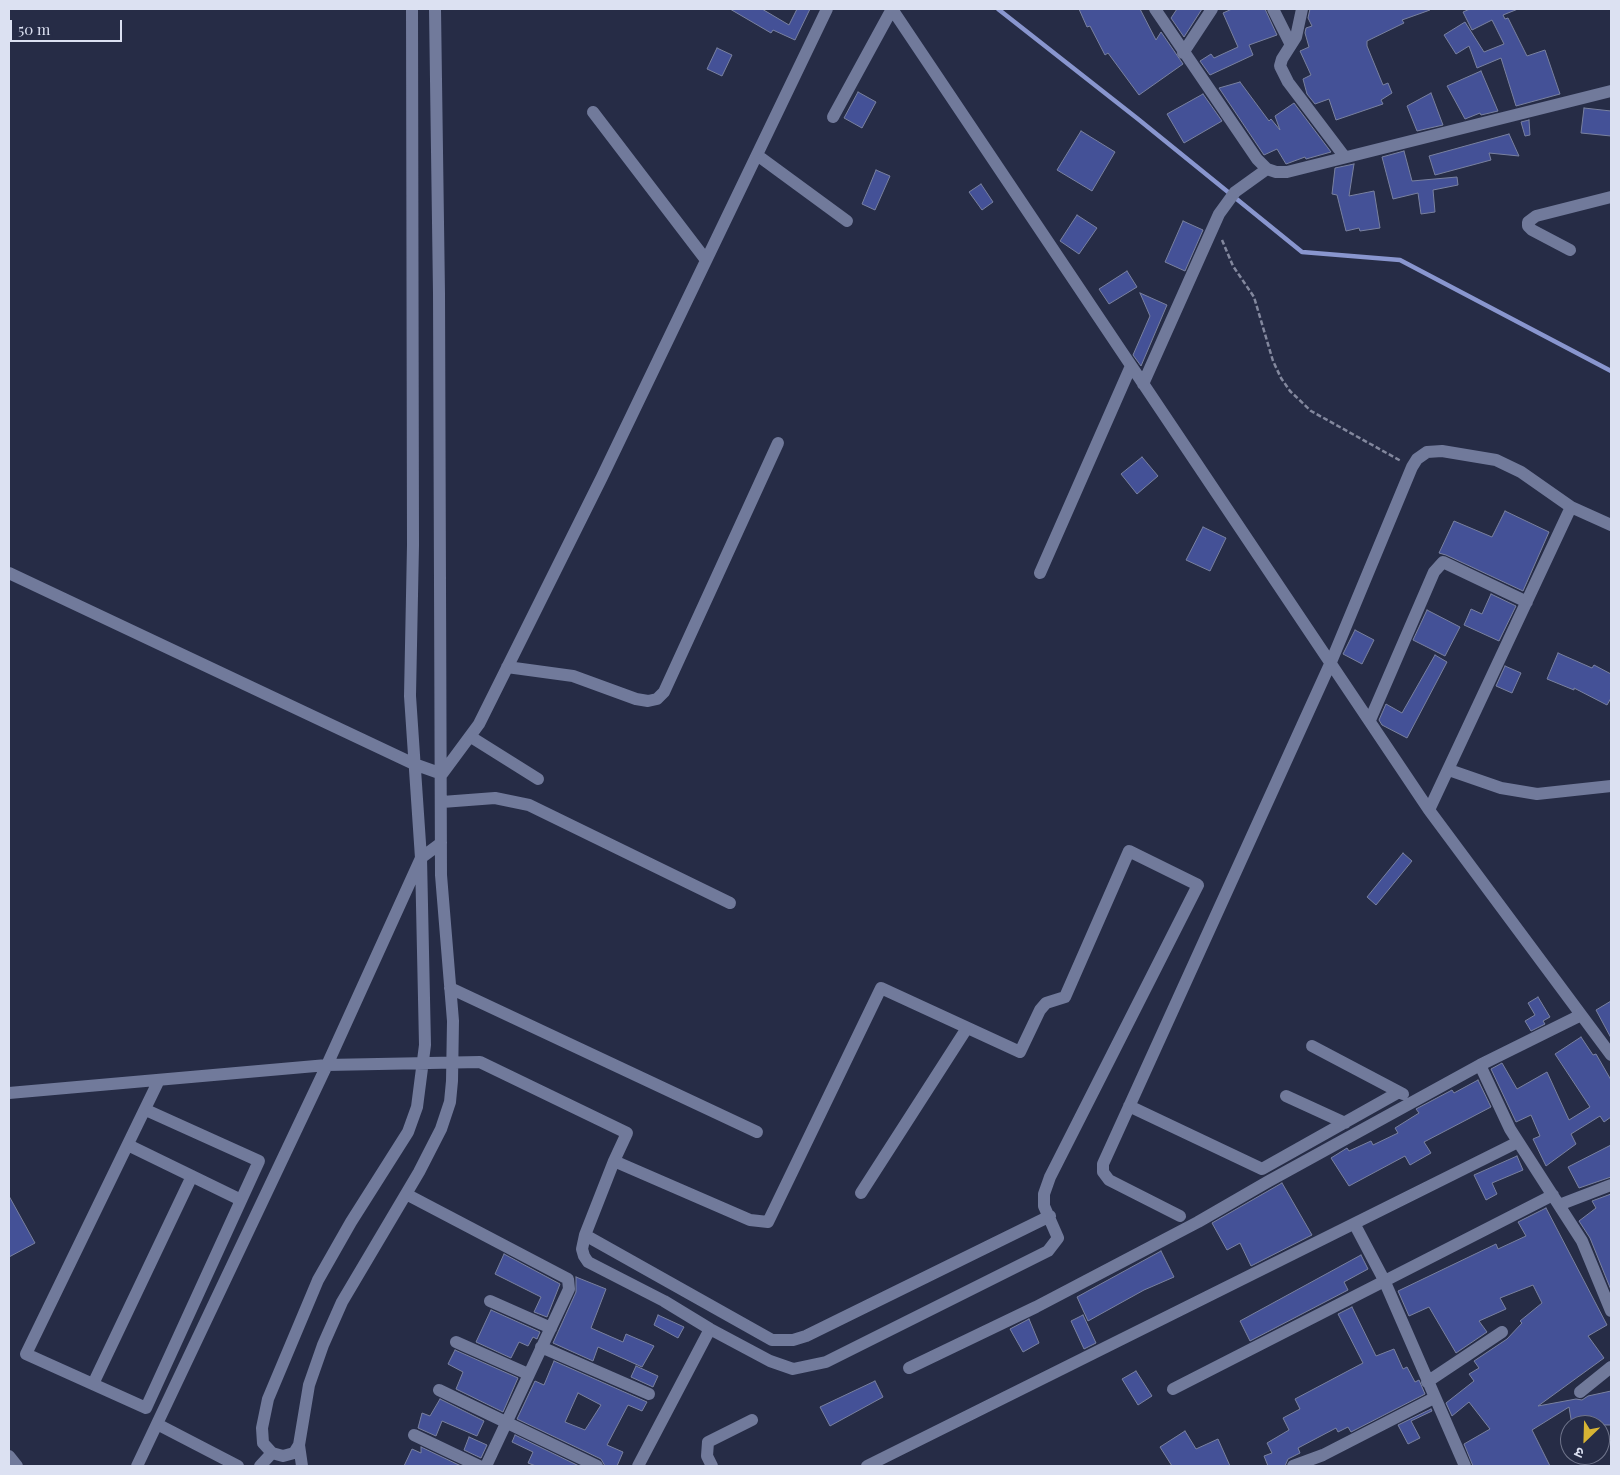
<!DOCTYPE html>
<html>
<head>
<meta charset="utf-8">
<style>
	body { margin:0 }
	#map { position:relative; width:1620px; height:1475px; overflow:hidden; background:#262c46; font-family:"Playfair Display","Noto Sans Devanagari",serif }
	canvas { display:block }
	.frame { position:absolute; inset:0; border:10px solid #dce1f2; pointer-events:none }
	.north { position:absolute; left:1560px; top:1415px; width:50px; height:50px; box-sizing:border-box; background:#262c46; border:1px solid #6f748b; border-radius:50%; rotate:204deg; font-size:14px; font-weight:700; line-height:20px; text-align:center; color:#dce1f2 }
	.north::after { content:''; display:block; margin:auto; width:18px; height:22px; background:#d7b434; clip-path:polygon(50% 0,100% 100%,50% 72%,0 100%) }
	.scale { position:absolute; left:10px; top:20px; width:112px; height:22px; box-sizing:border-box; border:2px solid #dce1f2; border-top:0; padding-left:6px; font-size:15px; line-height:18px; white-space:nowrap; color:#dce1f2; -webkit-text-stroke:4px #262c46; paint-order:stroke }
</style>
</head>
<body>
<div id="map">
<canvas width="1620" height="1475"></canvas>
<div class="frame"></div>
<div class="north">उ</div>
<div class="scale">50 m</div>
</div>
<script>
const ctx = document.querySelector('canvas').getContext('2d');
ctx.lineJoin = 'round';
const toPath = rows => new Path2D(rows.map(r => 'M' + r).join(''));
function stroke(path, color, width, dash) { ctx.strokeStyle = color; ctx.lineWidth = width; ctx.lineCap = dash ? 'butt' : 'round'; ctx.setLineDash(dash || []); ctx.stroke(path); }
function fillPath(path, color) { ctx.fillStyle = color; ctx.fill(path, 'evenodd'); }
const stream = toPath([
	[998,9,1138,119,1302,252,1400,260,1611,371]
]);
const building = toPath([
	[730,9,762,9,789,25,797,9,810,9,795,40,773,30,771,33,730,9],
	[1079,9,1140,9,1156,40,1161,32,1183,64,1139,95,1108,53,1105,55,1090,26,1087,27,1079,9],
	[1177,9,1202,9,1184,37,1171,18,1177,9],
	[1232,9,1265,9,1277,35,1249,45,1253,55,1210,75,1200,61,1211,54,1214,58,1238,47,1223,13,1232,9],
	[1310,9,1430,9,1430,10,1402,20,1404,23,1367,41,1367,46,1383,85,1388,83,1392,93,1381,100,1383,104,1336,120,1329,99,1315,104,1307,94,1303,79,1311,75,1300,51,1309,47,1305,33,1306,28,1312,26,1308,18,1310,9],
	[1470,9,1518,9,1503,15,1505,19,1508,18,1527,56,1545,50,1560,94,1516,106,1501,58,1477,68,1469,46,1456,54,1444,35,1465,22,1484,52,1504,44,1492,20,1472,30,1463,12,1470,9],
	[717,48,732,55,722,76,707,69,717,48],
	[1481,71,1498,111,1481,115,1480,113,1465,119,1447,86,1481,71],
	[1240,82,1269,121,1271,119,1280,130,1275,116,1294,103,1331,152,1306,159,1305,157,1286,164,1277,149,1264,155,1219,88,1240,82],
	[858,92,876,102,862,128,844,118,858,92],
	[1431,93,1443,125,1417,131,1407,106,1431,93],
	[1203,94,1222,121,1184,143,1167,114,1203,94],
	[1584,108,1611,111,1611,136,1581,133,1584,108],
	[1529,120,1530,135,1525,136,1521,122,1529,120],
	[1081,131,1115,152,1092,191,1057,170,1081,131],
	[1509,134,1519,156,1489,153,1491,160,1435,175,1429,156,1509,134],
	[1404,151,1412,181,1457,177,1458,185,1433,190,1435,212,1421,214,1418,193,1393,199,1382,157,1404,151],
	[1354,164,1349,196,1374,191,1380,228,1360,231,1359,228,1346,231,1337,195,1332,194,1335,168,1354,164],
	[876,170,890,176,875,210,862,204,876,170],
	[981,184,993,202,982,210,969,192,981,184],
	[1077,215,1097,228,1079,254,1060,241,1077,215],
	[1183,221,1203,230,1185,271,1165,262,1183,221],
	[1127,271,1137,287,1109,304,1099,289,1127,271],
	[1140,293,1167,305,1141,366,1133,355,1150,316,1140,293],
	[1142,457,1158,476,1137,494,1121,474,1142,457],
	[1505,511,1549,532,1523,591,1446,555,1439,553,1454,521,1492,537,1505,511],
	[1203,527,1226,538,1210,571,1186,560,1203,527],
	[1491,594,1516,606,1499,641,1464,625,1471,609,1482,614,1491,594],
	[1427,610,1460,627,1445,656,1413,640,1427,610],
	[1355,630,1374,640,1362,664,1343,654,1355,630],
	[1558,653,1592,668,1594,665,1611,674,1611,698,1607,705,1574,688,1574,690,1547,679,1558,653],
	[1435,655,1447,662,1407,738,1382,725,1379,720,1386,704,1402,713,1435,655],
	[1505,666,1521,673,1512,693,1496,686,1505,666],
	[1403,853,1412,861,1376,905,1367,897,1403,853],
	[1538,997,1550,1017,1543,1021,1545,1024,1531,1031,1525,1021,1535,1015,1528,1003,1538,997],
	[1611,1001,1611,1038,1596,1010,1611,1001],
	[1581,1037,1593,1055,1596,1054,1611,1080,1611,1117,1604,1122,1600,1116,1571,1134,1576,1144,1546,1166,1533,1139,1540,1136,1531,1115,1516,1122,1491,1069,1502,1063,1517,1089,1547,1072,1569,1120,1590,1107,1555,1054,1581,1037],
	[1478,1080,1491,1107,1424,1142,1431,1153,1410,1165,1405,1156,1349,1186,1331,1158,1347,1148,1349,1151,1371,1141,1373,1145,1398,1133,1395,1128,1419,1113,1416,1109,1452,1090,1454,1093,1478,1080],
	[1611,1145,1611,1177,1579,1188,1568,1167,1611,1145],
	[1517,1156,1523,1170,1492,1183,1497,1194,1486,1200,1474,1175,1517,1156],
	[1282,1183,1312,1235,1251,1266,1240,1243,1227,1250,1212,1223,1282,1183],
	[1611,1194,1611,1290,1590,1238,1579,1221,1596,1208,1592,1201,1611,1194],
	[9,1196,35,1243,9,1257,9,1196],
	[1546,1208,1607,1325,1588,1336,1604,1358,1538,1406,1576,1399,1582,1400,1588,1396,1611,1391,1611,1425,1572,1425,1569,1407,1532,1430,1550,1466,1473,1466,1464,1444,1490,1429,1469,1402,1452,1416,1446,1403,1474,1381,1469,1374,1479,1368,1474,1361,1507,1339,1522,1323,1520,1321,1542,1303,1533,1285,1500,1298,1506,1309,1479,1321,1487,1332,1456,1353,1429,1307,1409,1316,1398,1291,1496,1244,1498,1249,1526,1236,1518,1222,1546,1208],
	[1161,1251,1174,1277,1144,1290,1088,1321,1077,1297,1161,1251],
	[504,1254,560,1284,547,1317,534,1312,541,1297,495,1274,504,1254],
	[1361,1255,1368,1269,1344,1282,1348,1290,1250,1341,1240,1321,1361,1255],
	[576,1277,606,1289,591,1328,623,1342,626,1334,654,1346,642,1367,598,1347,593,1361,553,1343,576,1292,576,1277],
	[1352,1307,1376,1356,1394,1349,1403,1369,1407,1367,1415,1382,1419,1380,1425,1394,1351,1432,1348,1427,1338,1432,1336,1428,1298,1448,1300,1453,1288,1459,1285,1466,1268,1466,1264,1456,1272,1453,1267,1443,1289,1430,1283,1418,1300,1409,1295,1399,1363,1363,1338,1314,1352,1307],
	[491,1310,540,1332,537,1339,533,1337,528,1346,519,1342,511,1358,476,1342,491,1310],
	[658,1315,684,1327,678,1338,654,1325,658,1315],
	[1083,1315,1096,1343,1084,1349,1071,1321,1083,1315],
	[1029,1319,1039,1343,1023,1352,1010,1329,1029,1319],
	[455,1350,518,1378,503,1412,456,1389,463,1372,448,1364,455,1350],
	[554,1361,647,1402,642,1411,628,1405,607,1445,623,1452,617,1466,605,1466,601,1459,517,1419,535,1381,544,1385,554,1361],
	[578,1393,601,1405,585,1430,565,1422,578,1393],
	[636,1366,658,1376,653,1387,631,1377,636,1366],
	[1136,1371,1152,1396,1138,1405,1122,1379,1136,1371],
	[875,1381,883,1397,830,1426,820,1407,875,1381],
	[440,1399,484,1421,477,1436,442,1421,436,1436,418,1428,422,1413,430,1416,440,1399],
	[1431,1409,1432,1411,1411,1421,1420,1438,1408,1444,1398,1425,1431,1409],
	[1185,1431,1196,1449,1218,1439,1230,1466,1172,1466,1160,1447,1185,1431],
	[515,1435,579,1466,536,1466,528,1463,533,1452,512,1442,515,1435],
	[469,1437,487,1445,481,1458,464,1450,469,1437],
	[421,1447,461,1466,404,1466,412,1449,421,1453,421,1447]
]);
const path = toPath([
	[1222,240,1233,266,1254,297,1273,361,1281,378,1290,391,1311,411,1401,461]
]);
const minor = toPath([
	[412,9,413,545,410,696,421,858,425,1045,417,1107,408,1132,351,1222,318,1280,268,1399,262,1428,263,1443,272,1453,283,1456,294,1453,299,1445,309,1385,323,1345,342,1302,419,1172,441,1129,450,1102,452,1081,453,1021,441,875,439,293,435,9],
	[892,9,1429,810,1611,1055],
	[1155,9,1257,159,1267,169,1276,172,1287,172,1611,91],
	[1273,9,1291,45],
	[1302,9,1296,37,1282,59,1280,66,1288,82,1344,156],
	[1183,53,1212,9],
	[593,112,706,260],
	[833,117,892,9],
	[757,155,847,221],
	[1570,250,1532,230,1528,226,1528,222,1536,216,1611,197],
	[1143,384,1219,214,1235,192,1267,169],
	[9,573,414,764,442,774,479,724,602,477,827,9],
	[1040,573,1131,366],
	[507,667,573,676,636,699,648,701,657,699,664,692,778,443],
	[1370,720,1434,572,1443,562,1527,602],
	[471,737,538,779],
	[1449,770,1501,788,1537,794,1611,786],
	[442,802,495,798,529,805,730,903],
	[1429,810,1571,507],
	[450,988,757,1132],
	[1312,1046,1403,1094],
	[1480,1065,1510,1129,1582,1241,1611,1311],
	[9,1093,327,1065,480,1062,627,1133,614,1161,585,1235,582,1249,584,1256,588,1262,664,1301,710,1329,770,1361,793,1369,826,1362,1048,1251,1058,1238,1044,1206,1044,1194,1050,1177,1198,885,1129,851,1065,997,1046,1003,1040,1010,1020,1052,881,988,768,1222,750,1220,614,1161],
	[1286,1096,1345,1123],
	[1129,1106,1262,1169,1399,1092],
	[146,1110,259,1161,146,1408,26,1354,159,1080],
	[128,1145,241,1200],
	[861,1193,967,1028],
	[406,1194,568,1279,569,1289,486,1466],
	[1559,1205,1611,1185],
	[1180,1216,1109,1180,1103,1172,1103,1164,1331,662,1412,467,1417,459,1427,452,1442,451,1496,460,1521,472,1571,507,1611,525],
	[1355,1225,1384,1280,1465,1466],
	[585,1235,772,1340,793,1340,806,1336,1050,1216],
	[490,1301,551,1328],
	[456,1342,528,1374],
	[541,1347,649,1394],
	[909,1368,1036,1307,1198,1222,1269,1181,1480,1065,1581,1015],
	[1427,1382,1502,1332],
	[93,1384,192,1176],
	[1173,1389,1553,1195],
	[439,1390,597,1466],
	[1580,1392,1611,1367],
	[157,1424,238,1466],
	[414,1435,479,1466],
	[299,1445,302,1466],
	[9,1456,17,1466],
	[137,1466,327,1065,421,858,441,843],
	[260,1466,272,1453],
	[638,1466,710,1329],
	[712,1466,707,1456,708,1442,752,1420],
	[867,1466,1518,1142],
	[1293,1466,1323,1455,1434,1398]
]);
stroke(stream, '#8996cf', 4.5);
fillPath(building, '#445197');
stroke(building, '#7981a0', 1);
stroke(path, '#83889e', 2.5, [5, 2.5]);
stroke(minor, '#717a9b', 12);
</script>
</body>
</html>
